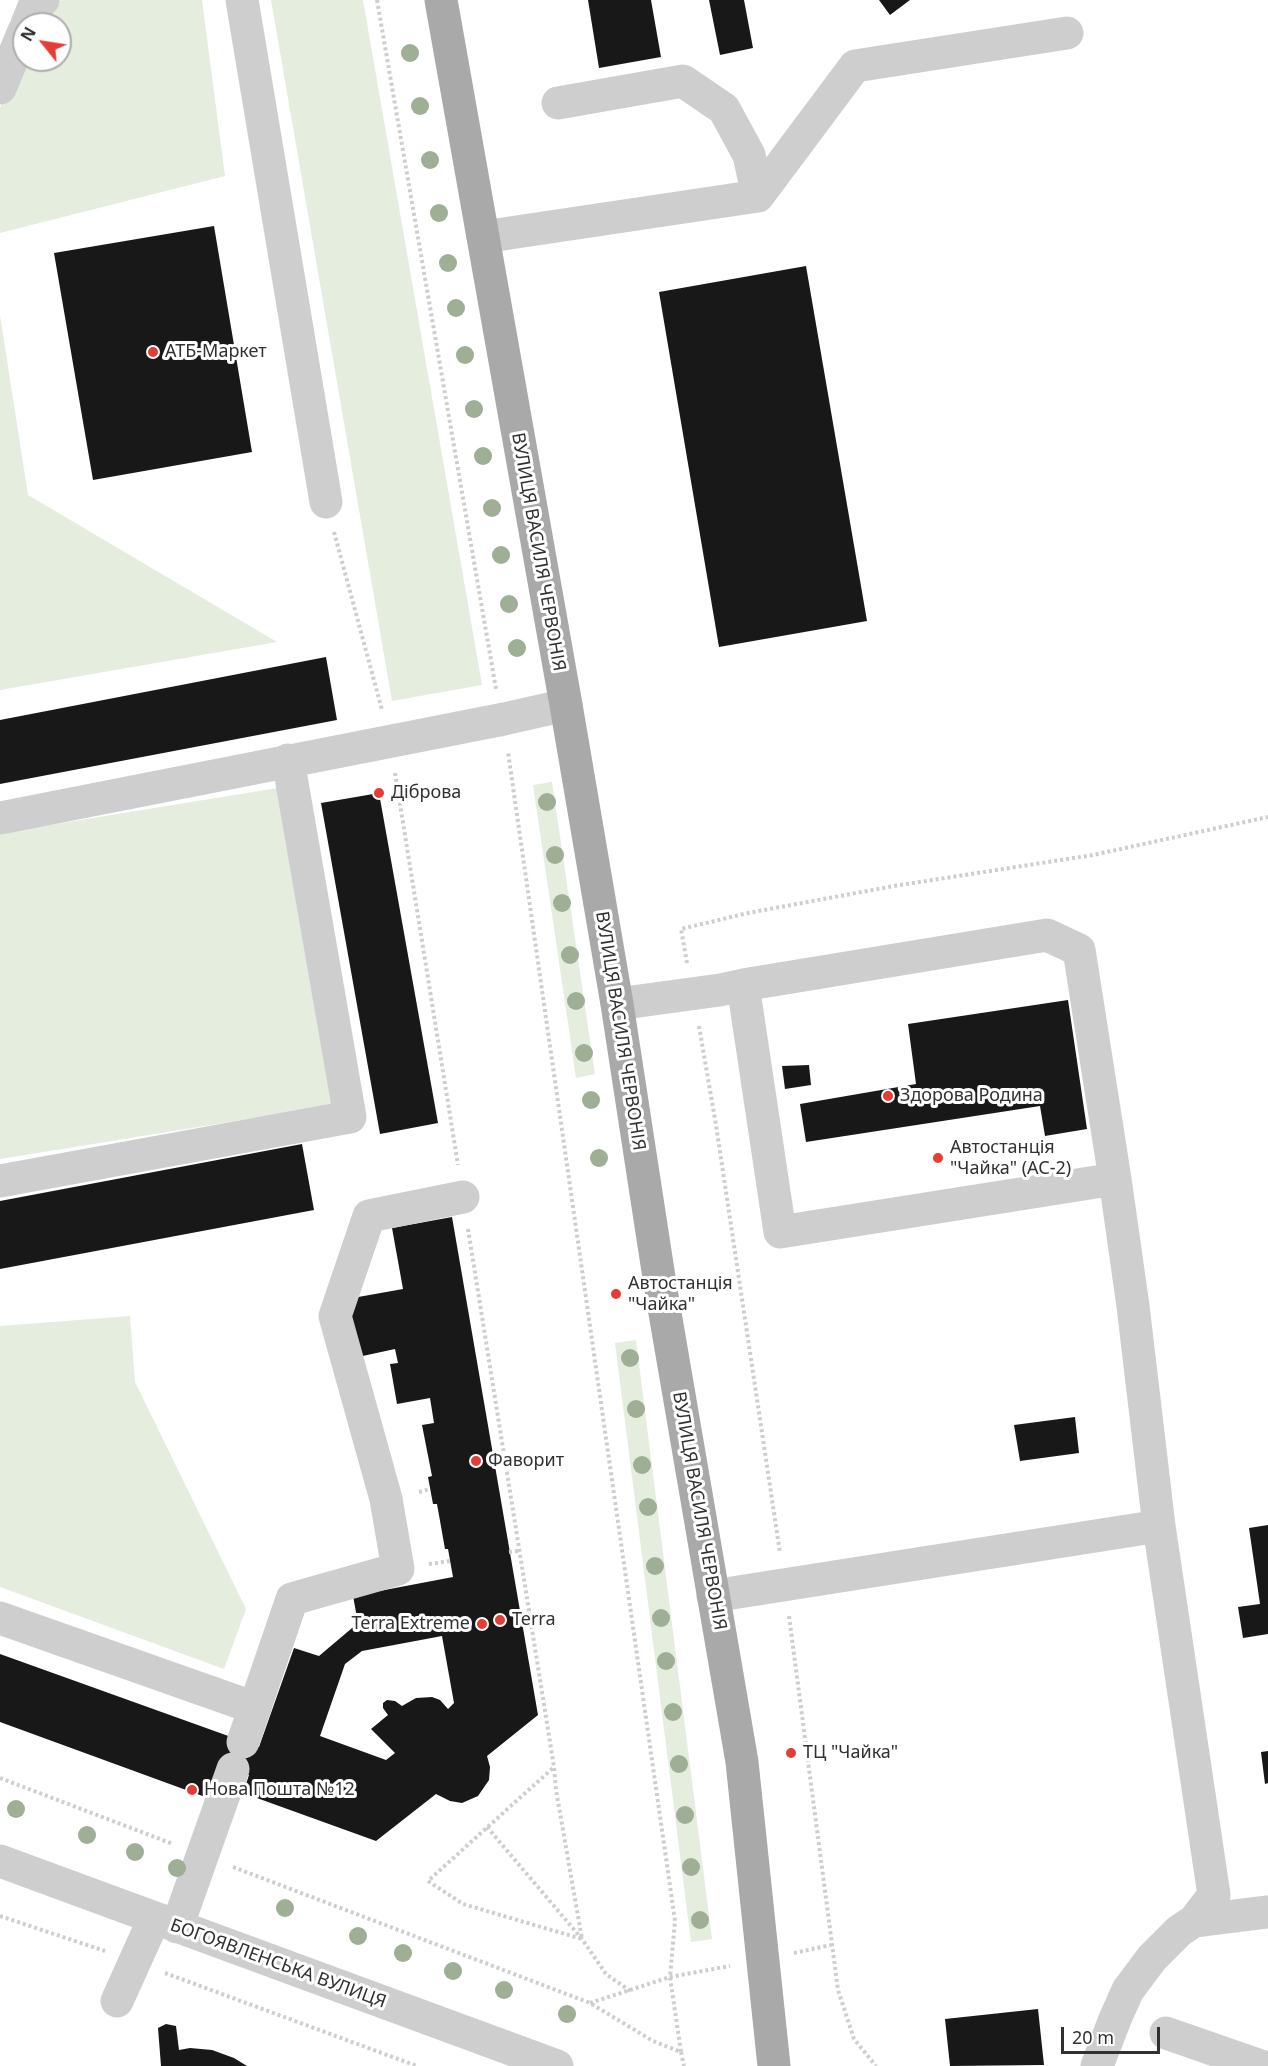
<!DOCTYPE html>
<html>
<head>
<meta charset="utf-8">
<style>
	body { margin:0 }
	#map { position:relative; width:1268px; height:2066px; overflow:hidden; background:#fff; font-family:"Noto Sans",sans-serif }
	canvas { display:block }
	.north { position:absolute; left:12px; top:12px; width:60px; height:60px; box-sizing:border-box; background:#fff; border:2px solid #adadad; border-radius:50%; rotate:300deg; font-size:16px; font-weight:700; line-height:24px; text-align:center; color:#313131 }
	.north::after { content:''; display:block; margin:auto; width:21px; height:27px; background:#e43d36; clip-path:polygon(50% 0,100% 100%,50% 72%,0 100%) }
	.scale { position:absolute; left:1061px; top:2027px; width:99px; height:27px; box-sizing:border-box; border:3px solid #313131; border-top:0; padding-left:8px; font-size:18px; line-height:21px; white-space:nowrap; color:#313131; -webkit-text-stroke:4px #fff; paint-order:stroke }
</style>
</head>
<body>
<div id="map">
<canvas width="1268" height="2066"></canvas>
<div class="north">N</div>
<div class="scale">20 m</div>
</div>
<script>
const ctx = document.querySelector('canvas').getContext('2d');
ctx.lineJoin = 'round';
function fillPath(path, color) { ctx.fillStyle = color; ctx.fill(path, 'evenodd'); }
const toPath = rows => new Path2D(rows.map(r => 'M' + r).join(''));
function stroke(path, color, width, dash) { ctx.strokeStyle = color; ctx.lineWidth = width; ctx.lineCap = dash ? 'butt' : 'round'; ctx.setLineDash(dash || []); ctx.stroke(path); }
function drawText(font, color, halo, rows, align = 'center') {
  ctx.font = font + ' "Noto Sans",sans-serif'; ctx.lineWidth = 6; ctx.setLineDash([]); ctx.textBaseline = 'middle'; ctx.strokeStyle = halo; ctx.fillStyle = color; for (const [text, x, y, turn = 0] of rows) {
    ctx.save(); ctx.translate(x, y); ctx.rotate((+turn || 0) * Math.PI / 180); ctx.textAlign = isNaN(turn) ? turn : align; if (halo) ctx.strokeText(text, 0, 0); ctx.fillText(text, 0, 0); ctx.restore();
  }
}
const green = toPath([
	[64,0,202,0,225,176,0,233,0,108,24,50,24,60,60,60,60,24,35,24,44,3],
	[271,0,363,0,482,685,392,701],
	[0,315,28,495,277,642,0,690],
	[552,782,595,1074,576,1078,533,785],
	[284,787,335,1105,0,1159,0,833],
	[130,1316,135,1382,246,1609,224,1669,0,1587,0,1326],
	[636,1340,712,1939,691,1942,615,1343]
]);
const building = toPath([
	[588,0,651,0,661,57,599,68],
	[709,0,744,0,753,48,720,55],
	[879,0,910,0,890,15],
	[214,226,252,452,93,480,54,253],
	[806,266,867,621,719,647,659,292],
	[326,657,337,720,0,784,0,720],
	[379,793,438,1123,380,1134,321,803],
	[1068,1000,1087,1129,1045,1136,1040,1106,806,1142,800,1104,916,1084,908,1024],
	[809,1065,811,1085,785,1089,782,1066],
	[302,1144,314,1210,0,1269,0,1201],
	[452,1217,538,1715,487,1756,490,1767,489,1780,478,1796,462,1803,450,1801,436,1794,376,1841,243,1793,249,1775,220,1765,208,1798,0,1722,0,1654,259,1747,294,1648,319,1656,358,1623,353,1596,453,1577,448,1549,445,1549,437,1504,433,1504,428,1477,432,1476,422,1425,434,1423,430,1398,397,1404,390,1364,398,1363,395,1349,358,1357,347,1299,403,1289,392,1228],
	[442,1636,454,1703,448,1709,440,1700,432,1697,416,1698,402,1706,395,1701,387,1700,383,1703,383,1708,388,1715,371,1729,395,1753,386,1760,320,1736,345,1664,362,1651],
	[1075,1417,1079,1453,1020,1461,1014,1425],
	[1268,1525,1268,1634,1243,1638,1238,1607,1260,1604,1249,1528],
	[1268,1751,1268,1783,1265,1784,1261,1752],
	[1038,2009,1044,2065,950,2066,945,2019],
	[166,2024,176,2026,179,2050,190,2048,212,2050,234,2058,247,2066,161,2066,158,2028]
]);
const path = toPath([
	[377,0,496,689],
	[334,532,382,710],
	[395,773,458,1165],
	[687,963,681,929,748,913,894,886,1093,855,1268,817],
	[699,1026,716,1125,780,1553],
	[468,1229,554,1767,556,1790,582,1939,463,1904,428,1881,554,1767],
	[419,1492,430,1489],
	[509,1552,519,1551],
	[429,1564,450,1561],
	[789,1616,838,1990,854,2039,876,2066],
	[0,1778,173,1844],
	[487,1827,582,1939,606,1974,630,1991],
	[233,1867,590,2003,653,2041,681,2052,670,1977,675,1921,508,752],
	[0,1916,105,1951],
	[794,1953,831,1945],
	[165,1973,417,2066],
	[590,2003,670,1977,730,1966],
	[681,2052,684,2066]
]);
const minor = toPath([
	[242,0,326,502],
	[27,24,35,4,43,0],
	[0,88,24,31],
	[758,196,855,66,1067,33],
	[483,237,758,196,749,155,724,109,683,81,558,103],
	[0,818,504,719,566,705],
	[617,1004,720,990,743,985,1047,935,1079,950,1115,1179,780,1232,743,985],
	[1115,1179,1133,1306,1159,1526],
	[0,1181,350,1117,288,760],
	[713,1596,1159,1526,1214,1895,1194,1921,1179,1931,1152,1958,1128,1990,1115,2019,1097,2066],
	[0,1618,255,1708],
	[243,1742,292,1599,398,1569,386,1499,335,1316,369,1216,463,1197],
	[0,1861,557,2066],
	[1194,1921,1268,1912],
	[177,1927,233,1769],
	[117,2001,154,1919],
	[1166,2033,1261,2066]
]);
const major = toPath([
	[441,0,566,705,617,1004,660,1284,742,1762,774,2066]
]);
const trees = [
	[410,53],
	[420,106],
	[430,160],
	[439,213],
	[448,263],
	[456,308],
	[465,355],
	[474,409],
	[483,456],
	[492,508],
	[501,555],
	[509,604],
	[517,648],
	[547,802],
	[555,855],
	[562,903],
	[570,955],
	[576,1001],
	[584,1053],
	[591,1100],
	[599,1158],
	[630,1358],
	[636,1409],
	[642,1465],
	[648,1507],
	[655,1566],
	[661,1618],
	[666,1661],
	[673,1712],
	[679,1764],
	[16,1809],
	[685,1815],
	[87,1835],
	[135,1852],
	[691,1867],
	[177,1868],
	[285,1908],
	[700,1920],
	[358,1936],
	[403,1953],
	[453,1971],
	[504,1990],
	[567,2014]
];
const markers = [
	[153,352,6,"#e43d36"],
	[379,793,6,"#e43d36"],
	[888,1096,6,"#e43d36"],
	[938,1158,6,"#e43d36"],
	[616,1294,6,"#e43d36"],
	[476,1461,6,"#e43d36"],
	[500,1620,6,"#e43d36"],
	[482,1624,6,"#e43d36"],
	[791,1753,6,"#e43d36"],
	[192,1790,6,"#e43d36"]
];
const poiNames = [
	["АТБ-Маркет",165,352],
	["Діброва",391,793],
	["Здорова Родина",900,1096],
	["Автостанція",950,1148],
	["\"Чайка\" (АС-2)",950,1169],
	["Автостанція",628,1284],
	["\"Чайка\"",628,1305],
	["Фаворит",488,1461],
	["Terra",512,1620],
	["Terra Extreme",470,1624,"right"],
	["ТЦ \"Чайка\"",803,1753],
	["Нова Пошта №12",204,1790]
];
const streetNames = [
	["ВУЛИЦЯ ВАСИЛЯ ЧЕРВОНІЯ",538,552,80],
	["ВУЛИЦЯ ВАСИЛЯ ЧЕРВОНІЯ",620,1031,81],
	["ВУЛИЦЯ ВАСИЛЯ ЧЕРВОНІЯ",699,1511,80],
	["БОГОЯВЛЕНСЬКА ВУЛИЦЯ",278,1964,20]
];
fillPath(green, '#e5eddf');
fillPath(building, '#181818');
stroke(path, '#cecece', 4, [3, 3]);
stroke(minor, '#cecece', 33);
stroke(major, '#a9a9a9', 33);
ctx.fillStyle = '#9eaf95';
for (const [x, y] of trees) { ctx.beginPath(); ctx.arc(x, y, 9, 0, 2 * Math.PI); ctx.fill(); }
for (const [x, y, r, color] of markers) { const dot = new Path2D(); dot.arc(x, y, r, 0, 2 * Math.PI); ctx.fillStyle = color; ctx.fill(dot); stroke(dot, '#fff', 2); }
drawText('18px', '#313131', '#fff', poiNames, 'left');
drawText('18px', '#313131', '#fff', streetNames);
</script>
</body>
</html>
